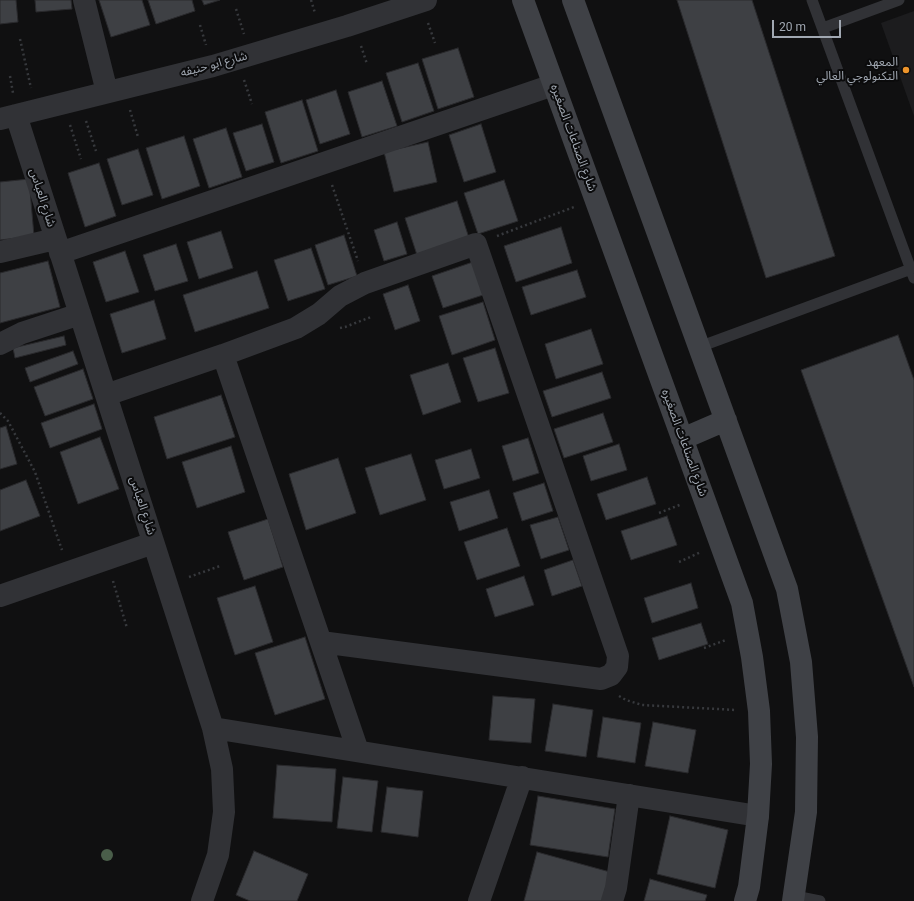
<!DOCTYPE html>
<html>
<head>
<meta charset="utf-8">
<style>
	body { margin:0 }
	#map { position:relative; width:914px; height:901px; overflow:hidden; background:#101011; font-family:Roboto,sans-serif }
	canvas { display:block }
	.scale { position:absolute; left:772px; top:20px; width:69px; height:18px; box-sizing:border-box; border:2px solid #a1a8b2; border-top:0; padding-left:5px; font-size:12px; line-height:14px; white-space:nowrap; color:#a1a8b2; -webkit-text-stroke:3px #0b0b0c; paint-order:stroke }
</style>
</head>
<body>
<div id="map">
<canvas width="914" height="901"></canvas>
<div class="scale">20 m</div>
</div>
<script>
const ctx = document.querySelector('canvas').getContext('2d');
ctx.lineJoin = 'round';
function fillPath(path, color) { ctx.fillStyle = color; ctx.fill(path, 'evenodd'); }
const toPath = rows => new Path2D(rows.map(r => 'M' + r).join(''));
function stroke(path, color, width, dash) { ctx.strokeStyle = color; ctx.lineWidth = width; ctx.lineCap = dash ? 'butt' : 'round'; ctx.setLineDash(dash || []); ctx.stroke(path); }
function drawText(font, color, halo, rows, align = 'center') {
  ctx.font = font + ' Roboto,"Noto Sans Arabic",sans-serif'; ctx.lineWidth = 4; ctx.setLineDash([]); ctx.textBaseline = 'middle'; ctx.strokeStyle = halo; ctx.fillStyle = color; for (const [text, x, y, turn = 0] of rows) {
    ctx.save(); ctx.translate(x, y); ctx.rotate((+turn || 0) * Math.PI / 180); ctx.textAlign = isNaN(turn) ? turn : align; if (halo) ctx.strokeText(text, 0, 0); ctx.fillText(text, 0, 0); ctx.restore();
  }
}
const built = toPath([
	[914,11,914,116,881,23]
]);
const building = toPath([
	[0,0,16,0,18,22,0,24,0,0],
	[35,0,71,0,72,9,36,12,35,0],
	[99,0,142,0,150,25,111,37,99,0],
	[148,0,192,0,195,11,156,24,148,0],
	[202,0,220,0,204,5,202,0],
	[677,0,752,0,835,256,766,278,677,0],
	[458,48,474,97,438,109,422,59,458,48],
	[418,63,434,111,402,122,386,73,418,63],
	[382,81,397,126,362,137,348,92,382,81],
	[336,90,350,134,320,144,306,100,336,90],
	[302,100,318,151,281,163,265,112,302,100],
	[262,124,274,162,246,171,233,133,262,124],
	[481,124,496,172,464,182,449,135,481,124],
	[226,128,242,177,209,188,193,139,226,128],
	[184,136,200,186,162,199,146,148,184,136],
	[428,142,437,182,394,192,384,152,428,142],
	[138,149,153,195,122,205,107,159,138,149],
	[99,163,116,216,85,227,68,173,99,163],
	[29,179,34,236,0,240,0,182,29,179],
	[504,180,518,221,478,234,464,193,504,180],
	[457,201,469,238,417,255,405,218,457,201],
	[397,222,407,254,384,261,374,230,397,222],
	[561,227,572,263,516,282,504,246,561,227],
	[221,231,233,268,199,279,187,242,221,231],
	[344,235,357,276,328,285,315,245,344,235],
	[176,244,188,281,155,291,143,255,176,244],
	[311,248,325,289,288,301,274,260,311,248],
	[125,251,139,292,106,302,93,262,125,251],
	[48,261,60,307,0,323,0,273,48,261],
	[473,262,483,295,443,308,432,276,473,262],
	[577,270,586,297,531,315,522,287,577,270],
	[257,271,269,308,195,332,183,295,257,271],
	[408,285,420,321,395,330,383,294,408,285],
	[154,300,166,339,122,353,110,314,154,300],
	[483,302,495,340,452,355,439,316,483,302],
	[591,329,603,364,556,379,545,344,591,329],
	[898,335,914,380,914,687,801,370,898,335],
	[64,336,66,345,15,358,13,348,64,336],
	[495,348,509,393,478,402,463,358,495,348],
	[73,351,78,364,30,382,25,368,73,351],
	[448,363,461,402,423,415,410,375,448,363],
	[83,369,93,399,45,416,34,387,83,369],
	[602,372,611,398,552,417,543,391,602,372],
	[221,395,235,437,167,459,154,417,221,395],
	[94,404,102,429,50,448,41,423,94,404],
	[603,413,613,442,564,458,554,429,603,413],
	[6,426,17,464,0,469,0,428,6,426],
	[100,437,119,489,78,504,60,452,100,437],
	[528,438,539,473,513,481,502,446,528,438],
	[619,444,627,470,591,481,583,456,619,444],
	[231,446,245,492,197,508,182,462,231,446],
	[471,449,480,478,444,489,435,460,471,449],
	[411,454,426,500,380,515,365,468,411,454],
	[338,458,356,513,306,530,289,474,338,458],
	[647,477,656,504,606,520,597,494,647,477],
	[26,480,40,516,0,531,0,490,26,480],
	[544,483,553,511,522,521,513,493,544,483],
	[489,490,498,518,459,531,450,502,489,490],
	[667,516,677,545,631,560,621,531,667,516],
	[558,517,569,550,541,559,530,525,558,517],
	[268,519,283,567,244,580,228,532,268,519],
	[507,528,520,566,477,580,464,542,507,528],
	[573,560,582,586,552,596,544,570,573,560],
	[524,576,534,605,495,617,486,589,524,576],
	[691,583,698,608,652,623,644,598,691,583],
	[255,586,273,642,235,655,217,598,255,586],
	[701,623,708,644,659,660,652,638,701,623],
	[305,637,325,699,275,715,255,653,305,637],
	[493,696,535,699,531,743,489,740,493,696],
	[553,704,593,710,586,757,545,751,553,704],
	[603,717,641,723,635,763,597,757,603,717],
	[653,722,696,730,688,773,645,766,653,722],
	[277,765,336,769,332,822,273,818,277,765],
	[343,777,378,781,372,832,337,828,343,777],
	[387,787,423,791,418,837,381,832,387,787],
	[538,796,615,809,608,857,530,845,538,796],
	[670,816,728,830,715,888,657,874,670,816],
	[254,851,308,874,297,901,250,901,236,895,254,851],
	[537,852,610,872,602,901,524,901,537,852],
	[650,879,707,895,705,901,644,901,650,879]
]);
const path = toPath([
	[311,0,315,13],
	[236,9,244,34],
	[428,23,435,43],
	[200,25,206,45],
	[20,39,31,88],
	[361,46,367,64],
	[10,76,13,93],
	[244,80,252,104],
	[130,110,138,137],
	[86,121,96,151],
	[70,125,81,159],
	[332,185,358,261],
	[497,236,574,207],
	[340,328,345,327,371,317],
	[0,413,8,421,35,472,62,550],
	[659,513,682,504],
	[679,562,701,552],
	[189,577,220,566],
	[113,581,127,628],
	[704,648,726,640],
	[619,696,626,700,642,705,736,710]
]);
const lane = toPath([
	[812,0,914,278],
	[823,28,899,0],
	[699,347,911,269],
	[795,896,820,901]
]);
const street = toPath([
	[84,0,107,92],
	[16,115,213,728,222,769,224,812,218,855,202,901],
	[0,119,213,66,347,26,426,0],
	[0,252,55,239],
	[60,253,553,85],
	[0,344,22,333,80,314],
	[223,355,358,751],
	[106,395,223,355,296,328,319,314,340,296,365,283,476,244,618,656,617,667,611,675,601,679,321,642],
	[0,596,153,543],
	[213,728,758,816],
	[479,901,522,777],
	[612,901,616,888,629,795]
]);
const secondary = toPath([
	[523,0,742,603,752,657,759,711,761,764,758,816,749,887,745,901],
	[573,0,787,589,801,662,807,737,806,812,793,901],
	[682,439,726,420]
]);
const trees = [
	[107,855]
];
const markers = [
	[906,70,4,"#ed942b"]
];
const poiNames = [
	["المعهد",898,63],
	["التكنولوجي العالي",898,77]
];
const streetNames = [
	["شارع ابو حنيفه",214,65,-15],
	["شارع الصناعات الصغيره",573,138,70],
	["شارع العباس",42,198,72],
	["شارع الصناعات الصغيره",684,443,70],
	["شارع العباس",142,506,72]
];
fillPath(built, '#1c1c1e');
fillPath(building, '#3e4044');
stroke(building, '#2a2a2d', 1);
stroke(path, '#37393d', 2.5, [2, 3]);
stroke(lane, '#313236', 11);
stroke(street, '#313236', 22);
stroke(secondary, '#3f4146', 22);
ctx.fillStyle = '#4a5e4a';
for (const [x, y] of trees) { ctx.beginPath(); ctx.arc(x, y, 6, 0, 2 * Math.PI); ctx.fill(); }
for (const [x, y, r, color] of markers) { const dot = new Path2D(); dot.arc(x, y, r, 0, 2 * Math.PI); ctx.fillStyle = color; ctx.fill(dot); stroke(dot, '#0b0b0c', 1.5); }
drawText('12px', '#a1a8b2', '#0b0b0c', poiNames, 'right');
drawText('12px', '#a1a8b2', '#0b0b0c', streetNames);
</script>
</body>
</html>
